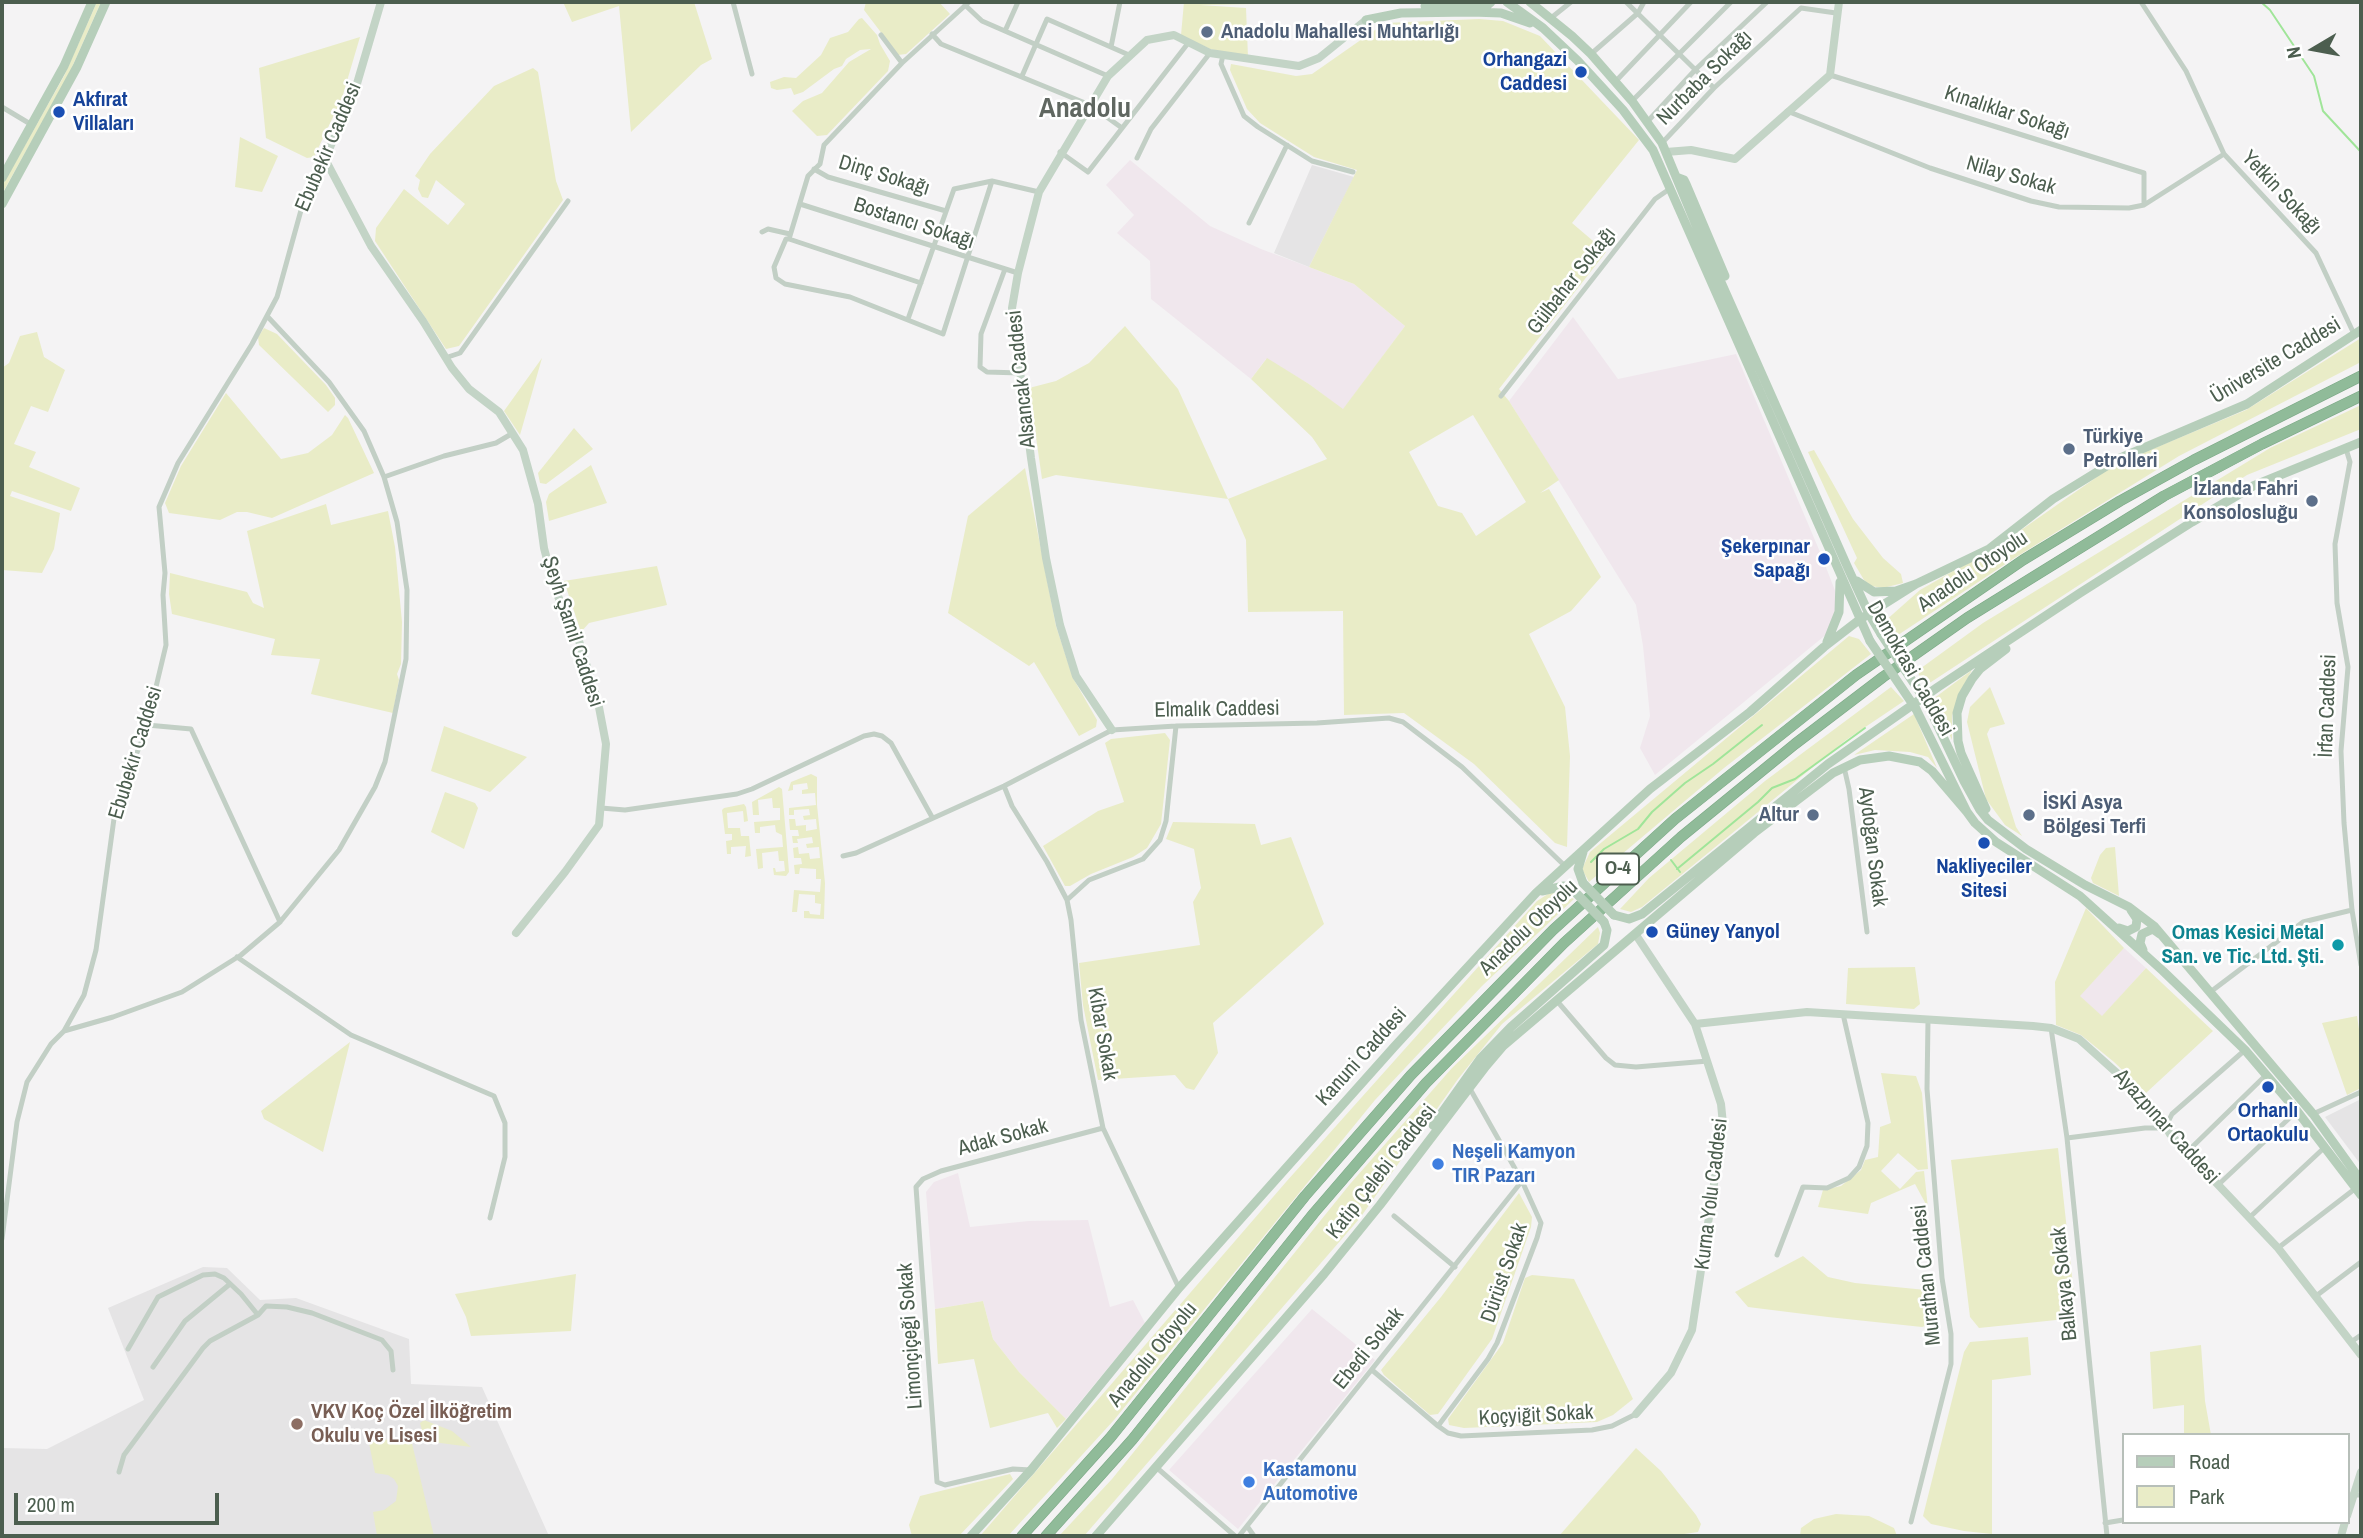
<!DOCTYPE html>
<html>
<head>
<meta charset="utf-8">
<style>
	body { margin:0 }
	#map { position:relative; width:2363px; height:1538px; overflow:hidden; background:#f4f3f4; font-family:"Archivo Narrow",sans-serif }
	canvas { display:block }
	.frame { position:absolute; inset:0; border:4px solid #4c5e4f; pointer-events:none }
	.legend { position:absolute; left:2122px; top:1433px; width:228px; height:91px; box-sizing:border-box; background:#fff; border:2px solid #b7bfb9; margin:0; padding:9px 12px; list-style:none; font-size:21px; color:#4c5e4f }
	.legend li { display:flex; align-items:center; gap:14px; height:35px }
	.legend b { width:35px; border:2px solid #b7bfb9 }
	.north { position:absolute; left:2279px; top:14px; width:70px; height:70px; -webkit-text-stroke:5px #fff; paint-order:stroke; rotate:260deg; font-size:19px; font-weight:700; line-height:28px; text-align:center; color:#4c5e4f }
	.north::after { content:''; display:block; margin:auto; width:24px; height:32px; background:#4c5e4f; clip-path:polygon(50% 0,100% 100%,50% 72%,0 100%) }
	.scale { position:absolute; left:14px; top:1493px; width:205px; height:32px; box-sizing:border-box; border:4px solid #4c5e4f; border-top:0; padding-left:9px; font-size:21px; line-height:24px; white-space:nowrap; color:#4c5e4f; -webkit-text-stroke:5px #fff; paint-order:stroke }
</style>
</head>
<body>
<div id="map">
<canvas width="2363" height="1538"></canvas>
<div class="frame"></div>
<ul class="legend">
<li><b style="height:9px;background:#b6ceba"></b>Road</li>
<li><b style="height:19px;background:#e9ecc7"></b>Park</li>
</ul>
<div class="north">N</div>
<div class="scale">200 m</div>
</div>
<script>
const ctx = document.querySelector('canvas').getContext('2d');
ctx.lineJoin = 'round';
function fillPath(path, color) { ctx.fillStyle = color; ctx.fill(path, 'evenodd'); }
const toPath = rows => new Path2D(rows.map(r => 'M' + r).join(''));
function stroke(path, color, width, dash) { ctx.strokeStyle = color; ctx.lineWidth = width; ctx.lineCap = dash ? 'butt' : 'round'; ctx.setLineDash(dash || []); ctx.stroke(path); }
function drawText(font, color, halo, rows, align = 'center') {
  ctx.font = font + ' "Archivo Narrow",sans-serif'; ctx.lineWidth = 5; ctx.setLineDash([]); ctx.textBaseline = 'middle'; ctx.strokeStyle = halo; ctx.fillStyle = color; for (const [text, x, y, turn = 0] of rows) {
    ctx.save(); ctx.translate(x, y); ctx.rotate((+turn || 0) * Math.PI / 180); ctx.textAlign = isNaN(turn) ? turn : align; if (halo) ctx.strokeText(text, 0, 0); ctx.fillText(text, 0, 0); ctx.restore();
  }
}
const commercial = toPath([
	[1130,160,1210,226,1261,249,1354,284,1405,326,1343,410,1309,384,1266,359,1251,379,1151,299,1150,261,1117,233,1134,215,1106,185],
	[1573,317,1618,379,1736,354,1820,552,1841,606,1828,633,1655,775,1640,748,1650,716,1643,646,1636,605,1509,401],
	[2124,948,2146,968,2102,1017,2079,996],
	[958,1173,970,1227,1029,1221,1088,1220,1110,1307,1133,1300,1145,1323,1066,1419,1019,1372,993,1339,983,1301,935,1309,926,1192,934,1182],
	[1312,1309,1375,1360,1238,1529,1169,1470]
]);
const education = toPath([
	[1312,165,1354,177,1309,267,1274,253],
	[2361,1099,2361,1165,2325,1117],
	[203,1267,227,1268,260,1300,296,1298,409,1339,411,1384,482,1387,549,1536,2,1536,2,1448,47,1449,144,1400,108,1308]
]);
const green = toPath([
	[97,2,101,2,69,74,2,194,2,186,64,76],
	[563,2,694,2,712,59,701,65,631,132,619,6,572,22],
	[866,2,939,2,950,14,906,54,898,55,864,10],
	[1184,2,1257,2,1256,4,1200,5,1246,8,1248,57,1210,49,1181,35],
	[862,18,877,35,880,44,890,61,888,71,827,135,817,136,792,111,803,101,822,93,849,62,871,49,860,50,846,59,842,66,834,69,803,92,794,95,791,88,777,90,771,88,770,82,784,77,796,78,821,55,830,38,848,32,859,19],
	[1479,19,1503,21,1540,36,1639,140,1572,223,1606,252,1499,389,1509,401,1559,480,1540,493,1549,489,1601,577,1571,611,1529,634,1565,707,1570,756,1567,847,1555,843,1474,764,1404,713,1344,715,1343,611,1248,612,1246,540,1228,499,1056,475,1042,479,1029,388,1056,381,1089,363,1125,326,1178,389,1228,499,1327,459,1312,437,1251,379,1267,358,1309,384,1343,409,1405,326,1354,284,1309,267,1357,170,1314,157,1260,123,1247,109,1230,70,1231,64,1296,76,1312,74,1385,23],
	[1473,415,1526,502,1476,536,1462,513,1438,506,1409,452],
	[360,37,342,98,314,157,307,158,266,138,259,68],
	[533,68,538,72,556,181,563,200,459,346,446,349,375,241,376,228,404,189,448,225,465,204,436,180,428,198,422,197,418,189,420,180,415,176,430,154,494,86],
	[240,137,278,156,262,192,235,187],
	[264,328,277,334,326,385,335,398,335,405,328,412,259,345,258,337],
	[37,332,44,357,65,370,48,412,31,406,14,444,36,452,29,467,80,488,71,511,12,491,10,496,60,513,54,549,42,573,2,570,2,368,9,363,20,336],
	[2361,338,2361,362,2179,456,2013,559,1895,637,1884,622,1920,590,2004,542,2114,465,2246,410],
	[542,358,520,435,504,411],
	[226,393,281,459,308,453,332,435,345,415,348,418,374,473,272,518,247,512,237,512,220,520,169,513,165,503,181,466],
	[2361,405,2361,429,2247,475,1925,686,1917,671,1983,623,2270,448],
	[574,428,593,449,546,484,540,483,538,473],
	[1814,450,1853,519,1883,558,1901,574,1903,583,1883,588,1871,586,1864,580,1854,563,1857,558,1808,452],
	[591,465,607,503,549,521,546,502,549,494],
	[1025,468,1056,626,1073,678,1097,720,1096,727,1079,736,1034,662,1029,666,948,613,968,516],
	[326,504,331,525,388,511,395,547,402,622,401,664,397,674,399,680,393,713,311,694,320,659,271,655,275,639,172,614,169,594,170,573,247,592,253,603,264,608,247,531],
	[657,566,667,605,589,623,581,632,564,581],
	[1849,636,1859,639,1871,654,1724,768,1589,882,1582,869,1590,852],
	[1972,670,1959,694,1952,716,1952,740,1933,699],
	[1891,687,1904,701,1846,740,1642,907,1631,912,1620,909,1649,878,1765,781],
	[1990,687,2005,724,1990,728,1987,734,2016,827,2022,836,2005,825,1986,799,1967,722,1970,707],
	[1914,714,1937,768,1928,757,1910,752,1875,750,1854,755],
	[444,726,527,757,490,792,431,771],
	[1165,733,1170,740,1161,824,1147,848,1133,857,1091,874,1070,886,1065,886,1043,846,1098,811,1124,802,1105,743,1111,739],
	[811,774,817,777,817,805,825,883,824,919,804,918,804,911,809,911,810,914,820,915,821,904,815,903,815,895,799,894,797,912,792,912,794,890,820,892,821,879,816,879,816,869,800,868,799,874,795,874,794,865,802,864,801,858,794,858,793,848,798,847,799,854,809,853,810,859,820,858,819,847,807,848,806,844,813,843,812,837,797,839,798,843,793,843,792,836,799,836,798,830,790,830,789,819,795,819,796,826,806,825,806,831,817,829,816,819,804,820,803,816,810,815,809,809,794,810,794,815,789,815,789,808,816,805,815,793,802,794,802,790,808,789,807,783,793,785,793,790,788,791,791,782],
	[779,787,782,789,787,847,789,872,786,876,774,875,773,868,775,868,776,872,785,871,784,861,779,861,778,851,762,853,763,868,758,869,756,849,783,847,782,835,776,832,775,825,760,827,760,833,755,833,754,822,780,820,780,808,773,808,772,798,758,800,759,815,753,815,752,802],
	[445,792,475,803,478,808,464,849,431,832],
	[744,804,746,807,748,821,744,822,743,811,727,813,728,828,740,828,741,836,749,836,751,856,745,857,746,846,731,847,731,854,727,854,726,841,732,840,732,834,725,834,722,810,724,808],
	[1173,822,1255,824,1261,845,1291,837,1324,924,1213,1023,1218,1053,1194,1090,1186,1088,1175,1075,1098,1080,1083,1005,1079,963,1200,945,1193,902,1201,888,1194,849,1166,839],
	[2115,847,2119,896,2093,883,2091,878,2100,855,2106,848],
	[1551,892,1561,893,1574,899,1482,986,1375,1100,1114,1420,1008,1536,980,1536,1286,1182,1537,901],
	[2086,908,2124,948,2080,996,2102,1016,2146,968,2213,1031,2146,1093,2114,1062,2081,1035,2056,1025,2055,982],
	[1598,927,1600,933,1598,944,1502,1024,1458,1079,1360,1218,1084,1536,1059,1536,1112,1479,1350,1184,1452,1068],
	[1915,967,1920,1004,1914,1009,1846,1004,1848,968],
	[2357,1016,2361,1042,2361,1088,2347,1095,2322,1023],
	[350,1042,323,1152,264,1119,261,1111],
	[1881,1073,1916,1076,1922,1093,1928,1169,1918,1170,1898,1153,1881,1171,1900,1189,1916,1172,1924,1171,1928,1208,1915,1184,1871,1203,1868,1214,1818,1207,1823,1190,1841,1186,1861,1170,1865,1160,1878,1157,1880,1127,1891,1123],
	[2058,1148,2075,1304,2066,1319,1979,1328,1970,1317,1951,1160],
	[1519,1193,1532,1217,1531,1227,1492,1339,1438,1414,1430,1415,1384,1375,1381,1370,1441,1297],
	[1803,1256,1828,1277,1855,1283,1936,1291,1938,1308,1934,1318,1928,1325,1922,1327,1828,1317,1748,1307,1735,1292],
	[576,1274,571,1331,471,1336,466,1317,455,1294],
	[1532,1275,1574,1279,1633,1399,1613,1415,1597,1422,1464,1428,1449,1425,1448,1419,1503,1343,1525,1278],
	[983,1301,993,1339,1019,1372,1066,1419,1057,1428,1048,1413,990,1428,974,1359,938,1364,935,1309],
	[2028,1337,2031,1375,1992,1380,1992,1534,1964,1531,1931,1524,1923,1516,1964,1352,1970,1342],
	[2201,1345,2205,1401,2211,1435,2184,1435,2184,1405,2153,1409,2150,1352],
	[424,1420,452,1431,471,1447,425,1441,420,1423],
	[410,1435,434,1536,377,1536,373,1512,384,1510,396,1501,398,1486,394,1479,388,1475,375,1473,369,1443],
	[1636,1448,1661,1471,1696,1515,1701,1524,1698,1532,1671,1536,1559,1536],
	[1010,1474,1013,1479,959,1536,912,1536,909,1525,920,1496],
	[1836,1514,1869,1516,1894,1528,1897,1536,1800,1536,1801,1528,1814,1519]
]);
const stream = toPath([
	[2261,2,2270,10,2314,76,2323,111,2361,152],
	[1671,860,1680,872],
	[1591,862,1604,849,1638,829,1652,812,1685,783,1713,764,1762,725],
	[1677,869,1758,802,1772,788,1795,779,1865,728]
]);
const street = toPath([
	[733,2,752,74],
	[969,2,902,63,824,145,820,164,808,176,789,239,786,239,774,267,776,278,785,284,850,297,943,334,992,181],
	[1626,2,1714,88],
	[2141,2,2186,71,2224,154,2316,253,2354,334],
	[965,5,982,21,1108,76],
	[1551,18,1571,2],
	[1005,31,1018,2],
	[932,34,941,44,1090,105,1122,128],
	[881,35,902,63],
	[1111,47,1120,2],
	[1591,54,1638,13,1644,2],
	[1223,55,1221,64,1244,116,1258,127,1312,161,1353,172],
	[1830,75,2144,173,2144,204],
	[1022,76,1047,19,1129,55],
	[1615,82,1691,2],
	[1632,101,1731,2],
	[2,107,32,125],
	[1787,111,1930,168,2031,201,2059,207,2129,208,2144,205,2224,154],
	[1648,121,1696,69,1767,2],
	[1662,143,1714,88,1801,8,1836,13],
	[1060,152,1088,172,1189,42],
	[1137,158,1151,129,1210,53],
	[814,169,828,177,946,211],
	[800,204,1018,273],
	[1249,223,1287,145],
	[762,232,768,229,790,234],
	[789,239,921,283],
	[1005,269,981,334,980,367,987,372,1020,373],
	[908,319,954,189,992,181,1039,192],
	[445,358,460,353,568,201],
	[1501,396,1655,199,1671,188],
	[2346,449,2350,462,2335,544,2337,603,2348,667,2341,751,2344,823,2352,910,2361,965],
	[384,477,444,456,496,443,513,433],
	[147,725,191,729,280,922],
	[1844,767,1849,789,1867,932],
	[1004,786,1012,806,1047,862,1067,900,1071,920,1081,1020,1103,1128,1179,1288],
	[601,808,625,810,737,794,752,789,864,736,874,734,882,736,891,743,932,817],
	[843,856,856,853,1004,786,1112,730,1176,726,1317,723,1389,718,1403,722,1462,767,1565,866],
	[1067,900,1089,880,1143,859,1160,840,1166,821,1176,726],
	[237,957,351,1035,494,1096,505,1123,505,1157,490,1218],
	[2209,993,2303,922,2352,910],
	[1557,1001,1606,1058,1615,1065,1636,1067,1708,1061],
	[2051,1028,2067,1138,2107,1536],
	[64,1031,113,1017,182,992,241,955,280,922,339,850,375,787,385,762,406,659,407,590,397,522,384,477,364,431,329,382,267,316],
	[2313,1114,2361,1092],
	[2067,1138,2145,1128,2165,1128,2172,1114,2245,1050],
	[2187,1152,2266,1075],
	[2218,1185,2297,1111],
	[1394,1216,1455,1267],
	[2250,1217,2325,1147],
	[2,1239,17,1122,27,1082,51,1044,64,1031,84,995,96,950,116,804,145,733,166,645,163,595,165,573,159,507,178,463,252,344,277,297,303,203,325,159],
	[2278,1248,2356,1188],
	[1777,1255,1803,1187,1827,1188,1849,1178,1859,1167,1867,1146,1868,1123,1843,1014],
	[2316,1296,2361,1262],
	[2351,1342,2361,1335],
	[128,1349,158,1297,203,1275,215,1274,224,1278,241,1294,258,1315],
	[153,1367,185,1321,230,1284],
	[1372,1370,1438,1426,1448,1433,1461,1436,1592,1430,1612,1426,1636,1414],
	[1438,1426,1488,1359,1497,1343,1537,1238,1541,1223,1522,1181,1469,1087],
	[1156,1467,1235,1536],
	[1031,1470,1013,1469,945,1485,937,1482,916,1187,923,1179,941,1171,1103,1128],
	[119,1472,124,1455,203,1348,210,1341,258,1315,266,1306,287,1307,312,1313,382,1340,391,1351,393,1370],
	[2347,1495,2361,1495],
	[1911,1522,1951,1364,1951,1334,1942,1278,1927,1089,1928,1020],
	[2105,1523,2123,1520],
	[1247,1526,1254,1536],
	[1239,1536,1522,1181]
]);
const secondary = toPath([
	[381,2,356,87,325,159,371,246,423,321,452,368,469,389,499,412,523,450,538,504,544,548,555,590,579,641,598,702,606,744,599,825,565,872,516,933],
	[1666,152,1691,150,1735,159,1830,75,1839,2],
	[1112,730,1076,676,1060,625,1046,558,1031,458,1012,308,1018,273,1039,192,1108,76,1147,40,1174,35,1210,53,1299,66,1319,58,1366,20],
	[1695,1024,1807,1012,2033,1026,2051,1028,2079,1039,2128,1083,2158,1113,2170,1134,2278,1248,2361,1355],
	[1636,1414,1671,1373,1692,1330,1723,1124,1721,1104,1695,1024,1636,935],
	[2347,1516,2361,1472],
	[2341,1536,2345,1522]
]);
const primary = toPath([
	[1507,2,1543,28,1578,61,1623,110,1653,150,1870,641],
	[1530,2,1572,36,1591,54,1632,101,1662,143,1701,237,1847,566,1869,614,1881,634],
	[1425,6,1471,5,1479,2],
	[1477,10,1484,8,1491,2],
	[1366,20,1401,13,1472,12,1501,13,1530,23],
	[1676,177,1684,180,1686,184,1725,276],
	[2,178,64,66,92,2],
	[2,204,77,67,106,2],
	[1857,581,1874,592,1896,591,1916,584,1989,549,2053,499,2118,459,2247,404,2361,330],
	[1827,642,1839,612,1840,582],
	[1927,703,1964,781,1980,810,1988,820,2026,849,2085,885,2129,907,2154,926,2313,1114,2361,1181],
	[1916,709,1967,812,1975,823,1996,842,2080,896,2163,971,2245,1050,2297,1111,2361,1195],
	[1986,809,1961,753,1958,741,1957,713,1962,696,1972,679,1980,669,2006,649],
	[1583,883,1578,869,1583,852],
	[1542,891,1564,886,1576,893],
	[1614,915,1629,919,1642,914,1828,764,1938,687,2080,593,2192,522,2253,486,2361,442],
	[2119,928,2128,931,2136,927,2137,919,2131,910],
	[2143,950,2140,943,2142,934,2153,929,2160,934],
	[1433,1125,1480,1059,1511,1027,1604,945,1607,930,1604,922],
	[971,1536,1031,1470,1179,1288,1394,1047,1536,893,1650,789,1750,712,1824,647,1859,620,1916,584],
	[1096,1536,1324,1274,1380,1205,1486,1066,1503,1046,1754,833,1833,773,1860,760,1889,756,1920,762,1932,771,1967,812]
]);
const highway = toPath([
	[1022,1536,1110,1438,1305,1196,1411,1075,1553,930,1675,819,1856,675,2023,560,2120,501,2194,460,2361,376],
	[1046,1536,1132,1440,1314,1213,1426,1083,1564,943,1681,837,1795,744,1883,677,1967,618,2164,496,2262,444,2361,396]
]);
const primaryBridge = toPath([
	[1881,634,1927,703],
	[1870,641,1916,709],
	[1583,883,1614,915],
	[1576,893,1604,922]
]);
const markers = [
	[1207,32,7,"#5c6f8a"],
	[1581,72,7,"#1a4fb4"],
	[59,112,7,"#1a4fb4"],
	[2069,449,7,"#5c6f8a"],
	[2312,501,7,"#5c6f8a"],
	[1824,559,7,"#1a4fb4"],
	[1813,815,7,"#5c6f8a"],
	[2029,815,7,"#5c6f8a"],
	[1984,843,7,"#1a4fb4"],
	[1652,932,7,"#1a4fb4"],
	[2338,945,7,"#0f9aa8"],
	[2268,1087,7,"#1a4fb4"],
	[1438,1164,7,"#3f7fe0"],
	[297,1424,7,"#8d6e63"],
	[1249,1482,7,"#3f7fe0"]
];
const shields = [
	[1618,869,42]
];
const shieldNames = [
	["O-4",1618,869]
];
const serviceNames = [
	["Anadolu Mahallesi Muhtarlığı",1221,32],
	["Türkiye",2083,437],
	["Petrolleri",2083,461],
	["İzlanda Fahri",2298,489,"right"],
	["Konsolosluğu",2298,513,"right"],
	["İSKİ Asya",2043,803],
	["Bölgesi Terfi",2043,827],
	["Altur",1799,815,"right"]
];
const transitNames = [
	["Orhangazi",1567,60],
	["Caddesi",1567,84],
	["Akfırat",73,100,"left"],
	["Villaları",73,124,"left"],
	["Şekerpınar",1810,547],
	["Sapağı",1810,571],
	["Nakliyeciler",1984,867,"center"],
	["Sitesi",1984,891,"center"],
	["Güney Yanyol",1666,932,"left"],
	["Orhanlı",2268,1111,"center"],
	["Ortaokulu",2268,1135,"center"]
];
const streetNames = [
	["Nurbaba Sokağı",1705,78,-45],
	["Kınalıklar Sokağı",2007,113,18],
	["Ebubekir Caddesi",329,147,-67],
	["Dinç Sokağı",884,176,17],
	["Nilay Sokak",2011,176,16],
	["Yetkin Sokağı",2281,193,47],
	["Bostancı Sokağı",914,224,18],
	["Gülbahar Sokağı",1572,281,-52],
	["Üniversite Caddesi",2276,361,-31],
	["Alsancak Caddesi",1022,379,-96],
	["Anadolu Otoyolu",1973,572,-34],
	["Şeyh Şamil Caddesi",572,632,72],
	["Demokrasi Caddesi",1910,669,60],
	["İrfan Caddesi",2328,706,-88],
	["Elmalık Caddesi",1217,710,-1],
	["Ebubekir Caddesi",136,753,-73],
	["Aydoğan Sokak",1872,847,83],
	["Anadolu Otoyolu",1529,928,-44],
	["Kibar Sokak",1102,1034,80],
	["Kanuni Caddesi",1362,1057,-48],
	["Ayazpınar Caddesi",2166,1127,48],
	["Adak Sokak",1003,1138,-15],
	["Katip Çelebi Caddesi",1382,1172,-52],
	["Kurna Yolu Caddesi",1712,1194,-83],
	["Dürüst Sokak",1505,1273,-71],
	["Murathan Caddesi",1927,1275,-96],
	["Balkaya Sokak",2065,1284,-96],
	["Limonçiçeği Sokak",911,1336,-94],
	["Ebedi Sokak",1369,1349,-51],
	["Anadolu Otoyolu",1153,1355,-51],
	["Koçyiğit Sokak",1536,1416,-3]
];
const cultureNames = [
	["Omas Kesici Metal",2324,933],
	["San. ve Tic. Ltd. Şti.",2324,957]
];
const shopNames = [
	["Neşeli Kamyon",1452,1152],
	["TIR Pazarı",1452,1176],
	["Kastamonu",1263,1470],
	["Automotive",1263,1494]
];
const educationNames = [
	["VKV Koç Özel İlköğretim",311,1412],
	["Okulu ve Lisesi",311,1436]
];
const districtNames = [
	["Anadolu",1085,109]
];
fillPath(commercial, '#f0e7ed');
fillPath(education, '#e5e4e5');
fillPath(green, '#e9ecc7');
stroke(stream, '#a0e599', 2);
stroke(highway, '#7ba785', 11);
stroke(street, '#c2cfc5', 5);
stroke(secondary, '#c3d4c6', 8);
stroke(primary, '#b6ceba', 9);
stroke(highway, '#90bb99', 10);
stroke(primaryBridge, '#b6ceba', 9);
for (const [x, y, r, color] of markers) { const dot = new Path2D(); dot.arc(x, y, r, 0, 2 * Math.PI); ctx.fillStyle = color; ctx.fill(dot); stroke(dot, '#fff', 2.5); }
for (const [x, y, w] of shields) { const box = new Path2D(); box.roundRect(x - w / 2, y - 15.5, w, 31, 5); ctx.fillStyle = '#fff'; ctx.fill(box); stroke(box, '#4c5e4f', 2); }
drawText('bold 19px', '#4c5e4f', null, shieldNames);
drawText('bold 21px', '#4e5e75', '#fff', serviceNames, 'left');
drawText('bold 21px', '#164399', '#fff', transitNames, 'right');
drawText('21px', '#4c5e4f', '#fff', streetNames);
drawText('bold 21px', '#0d838f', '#fff', cultureNames, 'right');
drawText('bold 21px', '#366cbe', '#fff', shopNames, 'left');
drawText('bold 21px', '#785e54', '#fff', educationNames, 'left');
drawText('bold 28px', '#606761', '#fff', districtNames);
</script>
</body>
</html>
